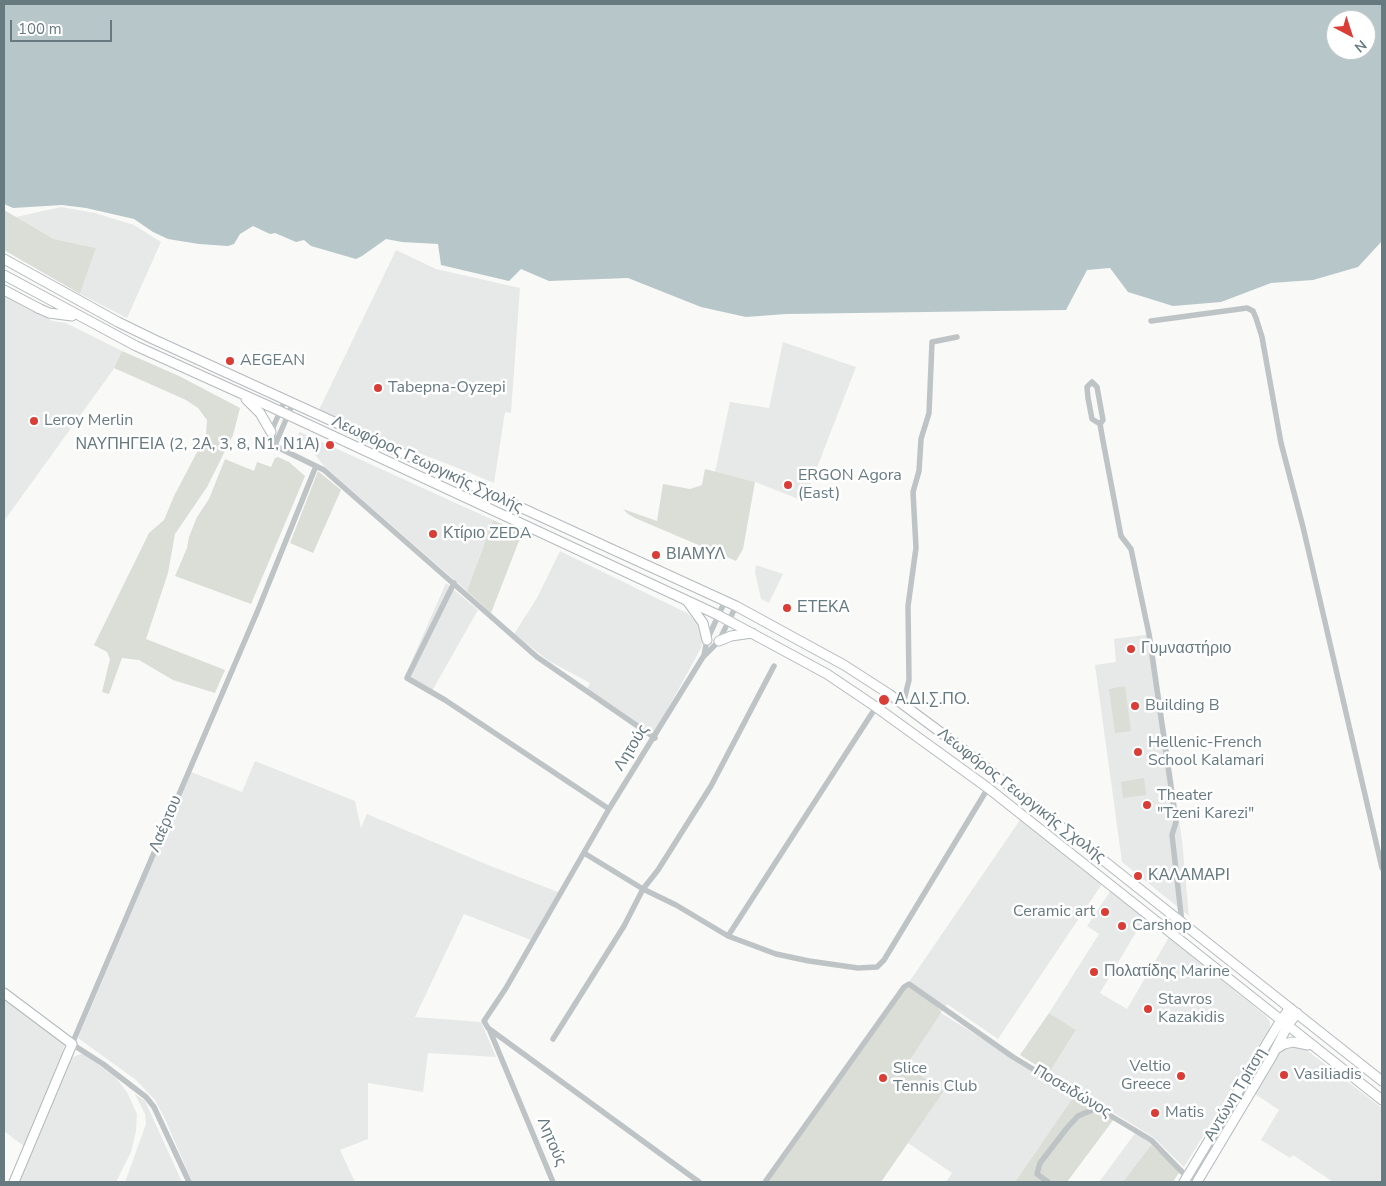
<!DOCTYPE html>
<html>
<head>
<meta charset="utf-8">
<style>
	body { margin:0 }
	#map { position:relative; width:1386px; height:1186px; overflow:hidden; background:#f9f9f7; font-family:"Nunito Sans",sans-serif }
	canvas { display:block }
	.frame { position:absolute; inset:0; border:5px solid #667a80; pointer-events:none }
	.north { position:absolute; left:1326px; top:10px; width:50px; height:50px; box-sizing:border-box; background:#fff; border:1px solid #c2cacc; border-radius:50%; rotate:140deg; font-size:14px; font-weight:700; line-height:20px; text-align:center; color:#667a80 }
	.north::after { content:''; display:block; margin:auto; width:18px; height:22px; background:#da3c36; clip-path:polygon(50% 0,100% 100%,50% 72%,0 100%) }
	.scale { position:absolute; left:10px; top:20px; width:102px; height:22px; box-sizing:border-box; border:2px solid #667a80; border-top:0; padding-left:6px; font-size:15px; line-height:18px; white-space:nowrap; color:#667a80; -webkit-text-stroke:4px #fff; paint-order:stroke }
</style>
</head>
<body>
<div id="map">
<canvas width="1386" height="1186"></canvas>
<div class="frame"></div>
<div class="north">N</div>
<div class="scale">100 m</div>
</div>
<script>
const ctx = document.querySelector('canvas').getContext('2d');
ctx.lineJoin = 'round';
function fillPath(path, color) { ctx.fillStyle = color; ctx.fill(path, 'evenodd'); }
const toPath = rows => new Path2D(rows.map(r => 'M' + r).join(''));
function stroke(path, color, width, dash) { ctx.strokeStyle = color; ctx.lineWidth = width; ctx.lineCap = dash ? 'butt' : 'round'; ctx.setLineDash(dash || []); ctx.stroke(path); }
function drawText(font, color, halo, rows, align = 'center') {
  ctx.font = font + ' "Nunito Sans",sans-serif'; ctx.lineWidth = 5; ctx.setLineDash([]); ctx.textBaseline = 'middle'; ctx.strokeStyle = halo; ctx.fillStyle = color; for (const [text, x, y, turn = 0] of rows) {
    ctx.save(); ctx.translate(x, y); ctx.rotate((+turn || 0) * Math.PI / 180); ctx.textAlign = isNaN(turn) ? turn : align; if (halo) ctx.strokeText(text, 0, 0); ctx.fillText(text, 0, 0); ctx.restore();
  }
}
const built = toPath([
	[61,207,95,213,134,225,161,242,127,318,80,294,96,248,54,239,16,217],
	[396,250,436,269,520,288,511,413,505,412,494,483,463,470,317,414],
	[4,291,32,306,52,321,66,323,122,351,113,370,4,521],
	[783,342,856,367,804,501,755,482,715,472,730,402,769,408],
	[300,432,493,520,467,591,324,466,298,434],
	[560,551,687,613,699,624,703,636,701,648,654,734,587,689,590,683,549,661,514,634,537,598],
	[756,565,783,574,769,603,761,599,755,572],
	[446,583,478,610,432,691,405,676],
	[1152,634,1182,840,1189,916,1122,862,1095,665,1116,662,1114,639],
	[255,761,355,801,361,828,367,814,488,865,558,892,531,940,464,914,415,1017,481,1022,496,1057,428,1053,423,1092,368,1083,368,1139,340,1150,355,1182,192,1182,166,1121,155,1100,136,1080,78,1038,191,772,242,792],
	[1020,820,1102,884,998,1039,947,1004,941,1013,1074,1096,1015,1182,946,1182,952,1173,908,1143,944,1091,906,1066,940,1013,909,982],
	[1111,890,1145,917,1100,993,1127,1009,1169,937,1266,1016,1270,1022,1270,1028,1184,1167,1153,1137,1049,1073,1076,1030,1049,1013,1099,934,1087,926],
	[4,996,63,1041,64,1045,63,1053,25,1147,4,1131],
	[1300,1045,1382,1108,1382,1182,1333,1182,1293,1155,1290,1158,1261,1140,1279,1110,1255,1094,1281,1047],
	[83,1053,116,1078,127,1092,137,1114,136,1131,131,1152,116,1182,18,1182,68,1059],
	[135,1094,145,1101,182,1182,125,1182,146,1124,145,1114],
	[1136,1132,1146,1138,1151,1145,1123,1182,1099,1182]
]);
const green = toPath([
	[4,210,54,239,96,248,80,294,4,250],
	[122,351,179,376,240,408,233,435,207,487,175,534,168,573,146,639,225,670,215,693,173,680,139,660,122,658,109,694,102,692,110,659,107,652,94,645,149,533,164,520,174,496,206,435,207,420,198,408,186,400,114,368],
	[278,457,289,462,305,476,251,604,175,576,187,548,189,537,197,517,209,499,225,459,254,471,257,462,271,467,275,458],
	[705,469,755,482,743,549,736,561,635,518,628,514,623,509,657,521,663,484,690,489,702,485],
	[318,471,341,490,313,553,290,543],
	[493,520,522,533,491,613,467,591],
	[1125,686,1131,731,1115,733,1109,689],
	[1144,778,1146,795,1123,798,1121,782],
	[909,982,935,1003,941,1013,906,1066,944,1091,881,1182,768,1182],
	[1049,1013,1076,1030,1049,1073,1020,1055],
	[1074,1096,1114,1119,1067,1182,1015,1182],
	[1151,1145,1180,1171,1173,1182,1123,1182]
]);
const water = toPath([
	[4,4,1382,4,1382,241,1358,267,1313,280,1271,283,1221,302,1173,306,1128,292,1110,268,1087,270,1066,310,786,314,746,317,701,307,628,278,549,281,521,269,509,281,441,265,438,244,402,242,386,239,362,256,356,259,311,246,304,240,296,242,275,233,270,234,253,226,240,234,234,244,228,246,199,244,168,239,153,232,134,219,86,208,62,205,13,208,4,204],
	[1336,20,1366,20,1366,50,1336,50]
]);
const street = toPath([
	[1151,321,1247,308,1253,311,1256,318,1262,337,1281,443,1303,527,1382,868],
	[285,400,271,432,277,447,324,470,537,657,655,738],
	[1100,424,1092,419,1088,398,1087,387,1092,382,1097,387,1103,420,1100,424,1103,441,1121,536,1131,549,1149,634,1176,822,1172,835,1182,923],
	[275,445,293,403],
	[454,583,407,678,445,700,609,809],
	[704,655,707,640,725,601],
	[903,704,909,680,908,606,916,548,913,492,919,471,921,439,929,413,932,342,957,337],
	[584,853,643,889,676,905,728,936,876,707],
	[728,936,776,954,809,961,858,968,877,967,884,960,988,788],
	[490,1031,553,1182],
	[553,1039,624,926,643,889,658,870,711,786,774,666],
	[189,1182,154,1107,146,1097,103,1064,72,1044,258,610,316,466],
	[699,1182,488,1028,484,1021,506,988,609,809,703,657,719,641,736,606],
	[765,1182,904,987,909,984,1013,1057,1151,1140,1187,1177],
	[1048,1182,1037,1174,1040,1163,1067,1128,1078,1116,1097,1108]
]);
const secondary = toPath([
	[4,290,38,308],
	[4,993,72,1044,14,1182],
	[1184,1182,1281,1020,1290,1008],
	[1197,1182,1271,1058,1288,1025,1297,1013]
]);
const primary = toPath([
	[4,259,118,322,155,340,736,606,844,665,889,694,959,746,1382,1081],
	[4,275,136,346,271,407,718,615,827,674,876,707,988,788,1382,1100],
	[38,308,49,313,72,316],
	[246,399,260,413,271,432],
	[688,602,703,623,707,640],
	[719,641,731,636,752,633],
	[1276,1049,1284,1044,1293,1042,1308,1045]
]);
const markers = [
	[230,361,5,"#da3c36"],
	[378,388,5,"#da3c36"],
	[34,421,5,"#da3c36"],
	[330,445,5,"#da3c36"],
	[788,485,5,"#da3c36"],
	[433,534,5,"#da3c36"],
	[656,555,5,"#da3c36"],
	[787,608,5,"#da3c36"],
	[1131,649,5,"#da3c36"],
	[884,700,6,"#da3c36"],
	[1135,706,5,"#da3c36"],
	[1138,752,5,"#da3c36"],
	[1147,805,5,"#da3c36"],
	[1138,876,5,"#da3c36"],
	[1105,912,5,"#da3c36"],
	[1122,926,5,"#da3c36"],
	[1094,972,5,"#da3c36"],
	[1148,1009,5,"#da3c36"],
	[1284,1075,5,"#da3c36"],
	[1181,1076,5,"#da3c36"],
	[883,1078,5,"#da3c36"],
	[1155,1113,5,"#da3c36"]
];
const poiNames = [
	["AEGEAN",240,361],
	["Tabepna-Oyzepi",388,388],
	["Leroy Merlin",44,421],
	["ΝΑΥΠΗΓΕΙΑ (2, 2Α, 3, 8, Ν1, Ν1Α)",320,445,"right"],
	["ERGON Agora",798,476],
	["(East)",798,494],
	["Κτίριο ZEDA",443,534],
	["ΒΙΑΜΥΛ",666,555],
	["ΕΤΕΚΑ",797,608],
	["Γυμναστήριο",1141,649],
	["Α.ΔΙ.Σ.ΠΟ.",895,700],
	["Building B",1145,706],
	["Hellenic-French",1148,743],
	["School Kalamari",1148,761],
	["Theater",1157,796],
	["\"Tzeni Karezi\"",1157,814],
	["ΚΑΛΑΜΑΡΙ",1148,876],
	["Ceramic art",1095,912,"right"],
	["Carshop",1132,926],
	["Πολατίδης Marine",1104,972],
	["Stavros",1158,1000],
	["Kazakidis",1158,1018],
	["Veltio",1171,1067,"right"],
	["Greece",1171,1085,"right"],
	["Slice",893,1069],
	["Tennis Club",893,1087],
	["Vasiliadis",1294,1075],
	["Matis",1165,1113]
];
const streetNames = [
	["Λεωφόρος Γεωργικής Σχολής",427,465,25],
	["Λητούς",632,748,-58],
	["Λεωφόρος Γεωργικής Σχολής",1021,796,38],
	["Λαέρτου",166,824,-67],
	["Ποσειδώνος",1072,1092,31],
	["Αντώνη Τρίτση",1236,1095,-59],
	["Λητούς",551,1142,67]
];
fillPath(built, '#e7e9e8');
fillPath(green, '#daded6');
fillPath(water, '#b7c6c8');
stroke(secondary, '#b1b9bb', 11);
stroke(primary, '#b4babd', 11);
stroke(street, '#bec4c6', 5.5);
stroke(secondary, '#fff', 9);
stroke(primary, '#fff', 9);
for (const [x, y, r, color] of markers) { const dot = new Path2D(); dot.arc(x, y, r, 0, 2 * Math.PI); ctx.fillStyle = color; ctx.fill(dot); stroke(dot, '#fff', 2); }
drawText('16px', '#667a80', '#fff', poiNames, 'left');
drawText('16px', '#667a80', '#fff', streetNames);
</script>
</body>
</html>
